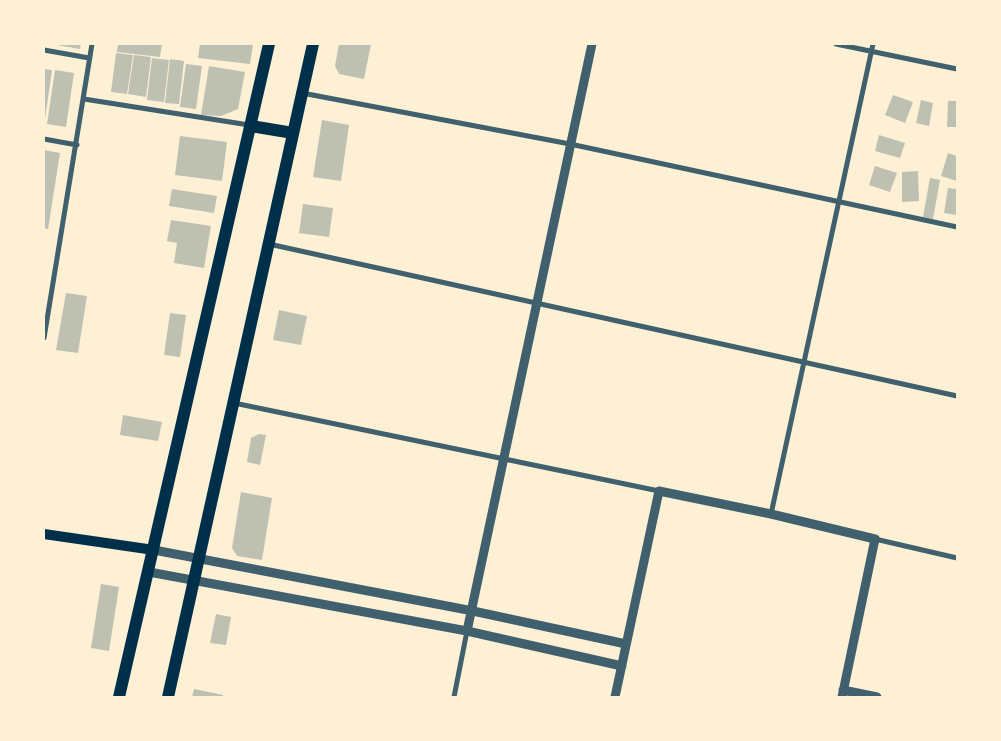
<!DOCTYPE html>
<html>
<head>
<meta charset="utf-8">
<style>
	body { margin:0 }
	#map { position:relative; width:1001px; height:741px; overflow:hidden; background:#fdf0d5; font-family:"Exo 2",sans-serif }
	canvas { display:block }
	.frame { position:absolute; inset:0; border:45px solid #fdf0d5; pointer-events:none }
</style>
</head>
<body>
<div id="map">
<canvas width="1001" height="741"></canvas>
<div class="frame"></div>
</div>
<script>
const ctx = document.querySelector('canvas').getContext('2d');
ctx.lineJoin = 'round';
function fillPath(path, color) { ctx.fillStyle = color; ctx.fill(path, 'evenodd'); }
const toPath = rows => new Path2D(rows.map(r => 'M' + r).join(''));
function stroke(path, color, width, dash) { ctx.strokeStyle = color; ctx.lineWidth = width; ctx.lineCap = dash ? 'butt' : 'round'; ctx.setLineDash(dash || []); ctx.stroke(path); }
const building = toPath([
	[51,44,81,44,80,49],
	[118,44,162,44,160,57,117,52],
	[200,44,253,44,250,64,198,58],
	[339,44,371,44,364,79,339,74,335,66],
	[116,53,133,55,127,94,111,92],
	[134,55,151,57,146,97,128,94],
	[152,58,169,60,164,102,147,100],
	[170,59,184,61,179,104,165,103],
	[186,64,202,66,196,109,180,107],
	[209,66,245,72,238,109,221,116,201,115],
	[44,69,52,70,45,119,44,119],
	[55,70,74,73,66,127,47,124],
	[893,95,913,102,905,123,885,115],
	[921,100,933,103,929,126,916,123],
	[948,101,957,101,957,127,947,127],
	[322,120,349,125,341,181,313,177],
	[879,135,905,143,900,158,875,151],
	[180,136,227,142,222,181,175,175],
	[44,150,60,153,48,229,44,228],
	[948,153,957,156,957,181,941,176],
	[875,166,897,173,890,192,869,185],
	[918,171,919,201,902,202,902,172],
	[930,178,940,180,933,219,923,217],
	[948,188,957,189,957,215,944,213],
	[172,189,217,196,214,213,169,206],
	[303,204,333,208,329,237,299,233],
	[171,220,211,226,204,268,174,263,177,243,167,241],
	[66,293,87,296,78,353,56,350],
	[279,310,307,316,301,345,273,340],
	[170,313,186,315,180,357,164,355],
	[123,415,162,422,158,441,120,435],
	[259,434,266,435,260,465,247,462,251,438],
	[241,492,272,498,262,560,237,556,232,548],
	[101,584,119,587,109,651,91,648],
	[216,614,231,617,226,645,210,643],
	[194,689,223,695,223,697,192,697]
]);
const minor = toPath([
	[836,44,957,69],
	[44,50,89,58],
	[302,93,570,144,957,227],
	[84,99,249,125],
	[44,139,77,145],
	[269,244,957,396],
	[44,338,92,44],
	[234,403,659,491],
	[771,514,873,44],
	[875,539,957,558],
	[454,697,467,631]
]);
const tertiary = toPath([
	[154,550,473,611,626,644],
	[149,572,467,631,622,666],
	[467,631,592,44],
	[843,690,877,697],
	[615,697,659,491,771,514,875,539,842,697]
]);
const secondary = toPath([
	[44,534,154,550]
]);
const primary = toPath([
	[251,126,293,133],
	[119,697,269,44],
	[168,697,313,44]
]);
fillPath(building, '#bec0b2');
stroke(minor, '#3f606c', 5);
stroke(tertiary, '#3f606c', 9);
stroke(secondary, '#003049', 10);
stroke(primary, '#003049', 12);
</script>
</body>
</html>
